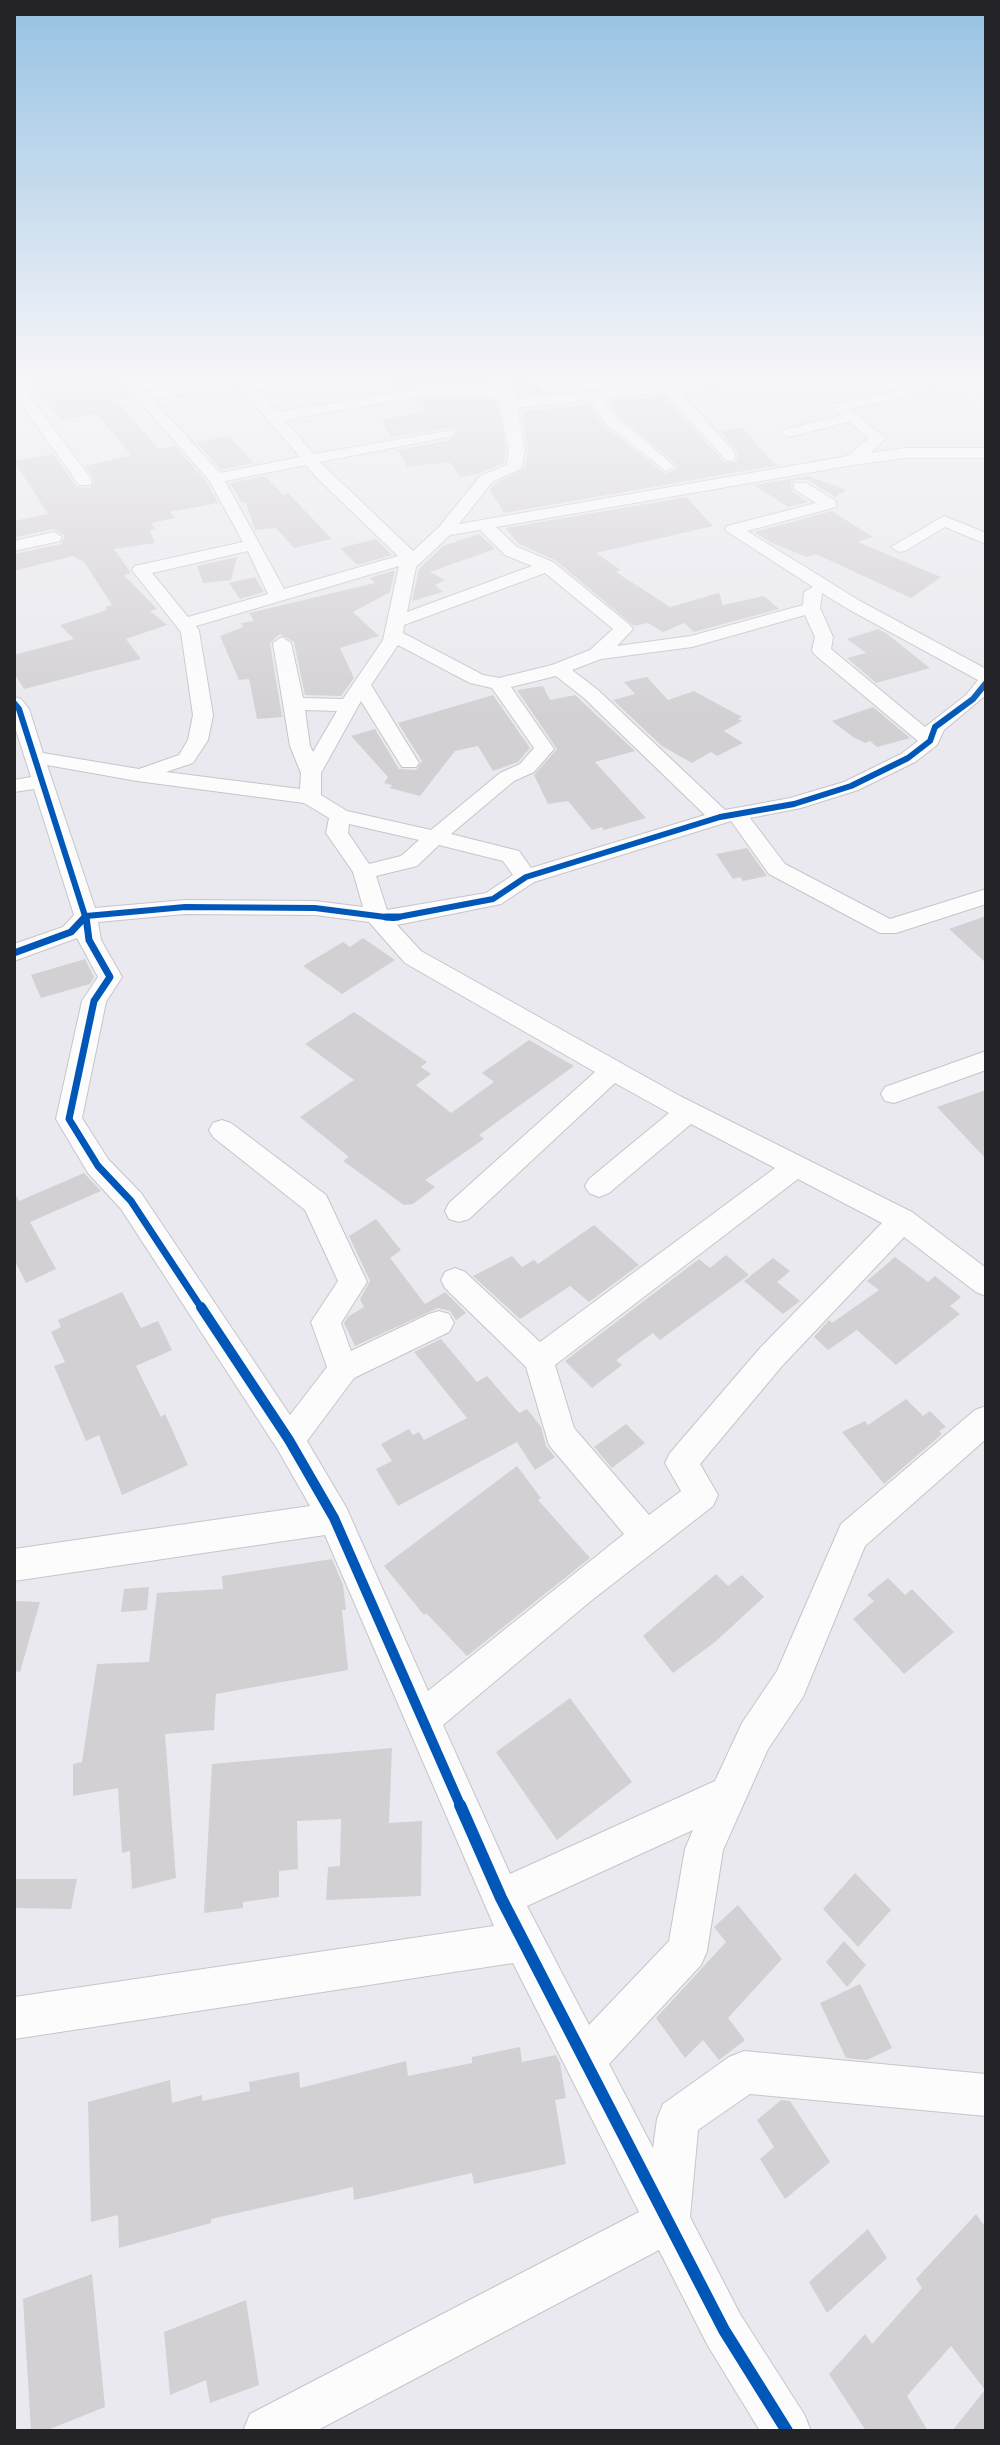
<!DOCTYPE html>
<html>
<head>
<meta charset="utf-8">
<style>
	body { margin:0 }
	#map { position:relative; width:1000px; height:2445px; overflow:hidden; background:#eae9ef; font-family:Cabin,sans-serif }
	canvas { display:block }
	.frame { position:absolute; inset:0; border:16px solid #242327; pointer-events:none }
</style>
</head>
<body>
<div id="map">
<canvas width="1000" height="2445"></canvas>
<div class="frame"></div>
</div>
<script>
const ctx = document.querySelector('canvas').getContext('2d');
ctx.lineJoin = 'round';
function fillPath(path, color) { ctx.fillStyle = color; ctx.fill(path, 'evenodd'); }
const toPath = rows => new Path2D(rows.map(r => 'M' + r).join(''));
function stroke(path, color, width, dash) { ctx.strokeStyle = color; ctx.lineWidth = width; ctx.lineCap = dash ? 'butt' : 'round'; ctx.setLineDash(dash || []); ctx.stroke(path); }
const building = toPath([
	[24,377,115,377,131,398,117,401,159,449,175,446,207,482,218,503,170,512,175,518,151,523,155,529,150,530,155,543,114,549,131,573,124,575,157,609,150,611,167,625,126,639,141,659,24,689,14,673,14,655,74,639,60,625,107,610,105,607,112,605,84,562,73,556,14,571,14,554,61,544,65,536,53,529,14,538,14,521,48,514,14,461,53,454,77,487,91,488,94,479,85,466,131,455,97,414,61,420],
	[384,377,488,377,492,385,429,384,399,389],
	[508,377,526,377,527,385,538,384,544,394,519,397],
	[664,395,724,462,736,462,738,453,719,430,743,428,772,462,779,465,504,513,490,490,494,484,525,468,528,448,521,411,589,405,602,424,666,474,676,469,676,464,616,414,609,401],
	[429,398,498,400,506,449,504,463,478,474,460,477,449,462,407,467,398,450,449,440,458,431,452,427,391,438,382,420,424,411,412,401],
	[229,436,254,463,221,470,196,442],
	[265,476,283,495,288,493,332,539,294,548,276,528,255,530,246,503,242,503,230,483],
	[808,476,847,490,835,497,808,480,794,480,791,483,792,492,809,502,788,507,754,485],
	[686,497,713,526,596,553,621,570,616,572,670,607,719,593,723,605,764,596,779,609,694,632,684,623,663,632,648,623,634,626,555,560,519,544,505,528],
	[832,511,873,537,858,542,941,577,911,598,816,554,807,557,772,543,754,532],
	[479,534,495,549,430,572,445,580,435,585,443,592,412,601,419,569,443,546],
	[376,539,392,555,357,565,340,548],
	[237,557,231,580,203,583,197,566],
	[395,570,390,592,353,612,379,636,340,648,354,678,341,696,305,695,294,642,280,634,270,643,282,717,257,719,249,679,239,680,220,636,243,627,241,623,254,621,249,613,375,583,370,578],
	[255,577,264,592,240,599,229,583],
	[878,629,886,633,930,668,876,683,847,658,866,653,847,639],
	[647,677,668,700,694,691,742,717,738,719,742,721,724,731,743,743,717,756,711,752,692,763,662,746,613,700,635,694,624,682],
	[543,686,550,700,575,695,635,751,595,762,646,818,604,830,602,827,592,830,568,801,548,804,534,775,557,749,517,690],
	[493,695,530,748,518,762,493,771,478,746,455,751,420,796,390,788,392,785,384,783,388,777,351,736,375,729,399,769,416,770,422,761,398,723],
	[873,707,910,738,877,747,870,741,865,743,853,737,832,721],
	[747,848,767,876,743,881,740,877,733,879,716,854],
	[986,916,986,963,949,929],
	[363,938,395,960,342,994,303,966,343,942,350,947],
	[85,959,94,977,90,984,41,998,31,975],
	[354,1012,427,1062,421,1067,431,1074,416,1085,451,1113,494,1082,482,1073,529,1040,574,1066,479,1135,484,1139,425,1180,435,1187,413,1204,404,1205,343,1161,349,1157,300,1117,354,1080,305,1044],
	[986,1090,986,1159,937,1107],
	[84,1173,101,1191,30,1222,56,1269,26,1283,14,1259,14,1191,19,1201],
	[376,1219,401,1250,390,1258,425,1304,445,1292,466,1313,456,1320,450,1311,438,1308,355,1346,344,1323,349,1316,364,1307,360,1299,370,1281,349,1236],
	[594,1225,639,1265,589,1302,570,1286,520,1319,473,1276,512,1256,522,1267,534,1260,538,1264],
	[726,1255,749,1275,660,1340,653,1333,616,1360,622,1365,592,1388,565,1361,699,1259,710,1268],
	[895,1257,928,1282,935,1276,961,1297,950,1306,960,1314,896,1365,857,1330,828,1350,814,1337,829,1320,832,1323,879,1290,867,1281],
	[773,1258,790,1271,777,1282,800,1301,783,1314,744,1281],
	[122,1292,141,1328,158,1321,172,1350,136,1366,161,1417,165,1414,188,1465,122,1495,99,1435,86,1441,54,1366,65,1362,51,1332,61,1327,58,1320],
	[441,1339,477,1382,487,1376,519,1413,527,1409,541,1427,546,1446,555,1457,535,1470,517,1442,398,1506,376,1469,392,1461,381,1444,409,1429,413,1435,419,1432,424,1440,467,1418,414,1352],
	[906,1399,923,1416,930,1411,946,1427,939,1431,942,1434,884,1484,842,1432,865,1421,868,1425],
	[626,1424,645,1443,612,1468,594,1447],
	[517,1466,541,1498,538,1500,590,1558,467,1656,426,1613,424,1615,384,1566],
	[332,1559,343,1585,346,1610,342,1610,348,1670,216,1694,214,1730,165,1734,176,1878,132,1889,130,1851,122,1853,118,1788,73,1796,73,1764,82,1762,97,1664,149,1662,157,1593,223,1589,222,1576],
	[716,1574,728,1586,742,1575,764,1597,715,1642,673,1673,643,1636],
	[888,1578,905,1595,912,1589,954,1632,904,1674,853,1619,874,1601,867,1595],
	[149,1587,147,1610,121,1612,124,1589],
	[14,1601,40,1602,20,1672,14,1671],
	[570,1698,632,1782,557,1840,496,1752],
	[392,1748,389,1823,422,1821,421,1896,326,1900,328,1867,340,1866,341,1819,297,1821,298,1869,279,1871,279,1897,243,1902,243,1908,204,1913,212,1764],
	[855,1873,891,1910,858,1947,823,1909],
	[14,1879,77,1879,71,1909,14,1908],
	[738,1905,782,1959,728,2018,745,2040,719,2060,703,2040,685,2058,656,2018,726,1942,714,1927],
	[844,1941,866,1965,847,1987,826,1962],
	[860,1984,892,2048,867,2060,846,2058,820,2003],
	[520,2047,522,2062,556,2055,560,2063,566,2098,555,2100,566,2164,474,2184,472,2173,354,2200,353,2187,211,2219,211,2223,119,2248,118,2215,91,2222,88,2102,170,2080,172,2103,202,2095,202,2101,250,2091,249,2082,299,2072,300,2088,406,2061,408,2076,472,2063,472,2057],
	[781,2100,790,2101,830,2162,785,2199,760,2159,774,2147,757,2120],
	[976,2214,986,2228,986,2431,952,2431,985,2390,951,2346,907,2396,928,2431,866,2431,829,2374,865,2334,872,2344,922,2288,916,2279],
	[868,2229,887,2258,827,2313,809,2282],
	[92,2274,105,2407,45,2431,31,2431,23,2299],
	[246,2300,259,2385,210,2403,206,2380,170,2395,164,2332]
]);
const street = toPath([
	[118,377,132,377,146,391,245,377,277,412,429,387,498,388,491,377,505,377,515,392,516,400,722,377,751,377,744,381,680,391,735,453,735,459,730,461,725,459,665,392,603,398,614,416,671,463,674,466,666,471,604,422,590,400,517,408,525,449,522,468,492,482,459,524,848,456,869,438,849,422,789,437,782,433,784,430,841,415,832,407,834,404,912,387,927,377,955,377,986,402,986,413,942,379,922,393,850,409,886,438,870,453,905,448,986,448,986,458,905,458,853,465,496,527,517,547,553,562,630,625,633,629,617,646,691,636,803,605,804,592,813,587,725,530,727,526,816,503,794,489,794,483,806,483,836,501,836,507,747,531,860,601,986,669,986,695,944,730,937,745,915,762,858,790,801,808,750,818,785,864,890,919,986,889,986,904,896,933,880,933,769,874,731,821,534,882,501,904,397,925,421,951,680,1096,912,1212,986,1268,986,1296,976,1292,904,1237,782,1366,700,1464,718,1495,713,1506,592,1600,443,1725,510,1874,715,1781,742,1723,777,1671,841,1524,975,1410,986,1406,986,1439,865,1546,803,1697,768,1749,723,1850,707,1951,701,1965,609,2064,653,2148,657,2119,663,2104,729,2057,744,2051,986,2074,986,2116,750,2094,698,2130,690,2217,740,2314,804,2414,811,2431,760,2431,708,2346,659,2250,316,2431,243,2431,250,2414,639,2212,513,1963,14,2039,14,1997,494,1926,325,1535,14,1581,14,1549,310,1506,278,1450,121,1209,88,1173,56,1119,82,1001,98,977,77,938,14,961,14,944,63,927,74,915,34,789,14,792,14,780,31,777,14,724,14,697,21,699,29,709,43,753,139,769,179,755,188,740,193,715,181,632,132,570,135,566,243,542,209,480,118,377],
	[239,385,268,420,300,457,220,473,152,399,239,385],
	[429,395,501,397,504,429,509,449,507,465,480,476,439,527,413,551,320,462,448,437,455,433,453,430,314,454,284,420,429,395],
	[306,465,316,477,398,556,284,589,225,481,306,465],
	[480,530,505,555,532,566,407,612,416,567,450,535,480,530],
	[248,551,268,594,188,617,152,573,248,551],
	[399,566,383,640,343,699,303,698,291,643,282,637,273,643,290,746,301,773,300,789,166,772,193,763,208,740,213,715,199,631,196,626,399,566],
	[545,573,613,629,590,650,552,665,499,678,483,675,403,633,404,625,545,573],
	[822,593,848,609,978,680,966,695,925,727,831,649,833,637,820,608,822,593],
	[805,615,815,637,812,650,814,654,918,741,901,754,844,782,790,798,725,810,598,690,572,670,601,659,692,647,805,615],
	[398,645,470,683,492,688,534,748,520,764,500,773,431,830,347,811,321,795,321,773,361,701,402,767,416,767,419,763,371,685,398,645],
	[556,676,584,698,705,815,531,868,519,851,451,834,514,781,534,772,554,749,511,687,556,676],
	[305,710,337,711,313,752,310,746,305,710],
	[47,765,137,781,304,803,329,818,326,833,353,872,363,907,315,901,185,900,95,908,47,765],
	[349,824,419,840,401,856,369,864,348,833,349,824],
	[439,845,503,861,513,875,486,893,387,910,376,876,417,866,439,845],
	[185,914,315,915,369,922,405,963,595,1072,449,1203,445,1211,449,1219,459,1222,469,1219,615,1083,669,1113,589,1179,585,1186,589,1193,599,1197,609,1193,691,1124,775,1168,540,1342,465,1272,455,1268,445,1272,441,1280,445,1288,526,1367,549,1445,624,1534,428,1691,346,1507,307,1441,354,1378,449,1332,454,1323,449,1314,439,1311,429,1314,351,1351,341,1323,367,1282,326,1195,231,1123,222,1120,213,1123,209,1130,213,1137,305,1210,338,1281,311,1322,327,1367,290,1415,141,1193,108,1159,82,1118,106,1002,122,977,101,940,98,922,185,914],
	[798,1179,882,1223,760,1348,670,1453,665,1463,681,1491,649,1515,574,1428,555,1365,798,1179],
	[693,1830,685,1849,669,1941,589,2025,527,1906,693,1830],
	[14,380,19,381,91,479,91,485,79,485,14,394,14,380],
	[944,516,986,533,986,544,945,527,905,551,899,552,891,547,944,516],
	[54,532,62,537,60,541,14,551,14,541,54,532],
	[986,1051,986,1070,894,1103,885,1101,881,1094,885,1087,986,1051]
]);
const cyclewayFar3 = toPath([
	[14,703,19,709,86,919],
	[83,919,86,916,185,907,315,908,393,918,493,899,526,877,720,817,794,804,851,786,908,758,930,741,935,727,973,699,986,683]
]);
const cyclewayFar2 = toPath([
	[86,917,89,940,110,977,94,1001,69,1119,98,1166,131,1201,202,1309],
	[386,917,398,917],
	[14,953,71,932,85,917]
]);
const cyclewayFar1 = toPath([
	[201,1307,289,1440,334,1518,461,1807]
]);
const cycleway = toPath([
	[460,1805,501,1898,724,2330,787,2431]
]);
fillPath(building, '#d3d0d4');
stroke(street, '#c6c5ca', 2);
fillPath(street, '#fcfcfd');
stroke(cyclewayFar3, '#0057b8', 6);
stroke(cyclewayFar2, '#0057b8', 7);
stroke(cyclewayFar1, '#0057b8', 10);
stroke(cycleway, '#0057b8', 12);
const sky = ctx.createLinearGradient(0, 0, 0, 719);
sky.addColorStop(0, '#96c2e3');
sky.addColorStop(0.52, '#f6f5f8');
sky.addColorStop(1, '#f6f5f800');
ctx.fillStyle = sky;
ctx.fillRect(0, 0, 1000, 719);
</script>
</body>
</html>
